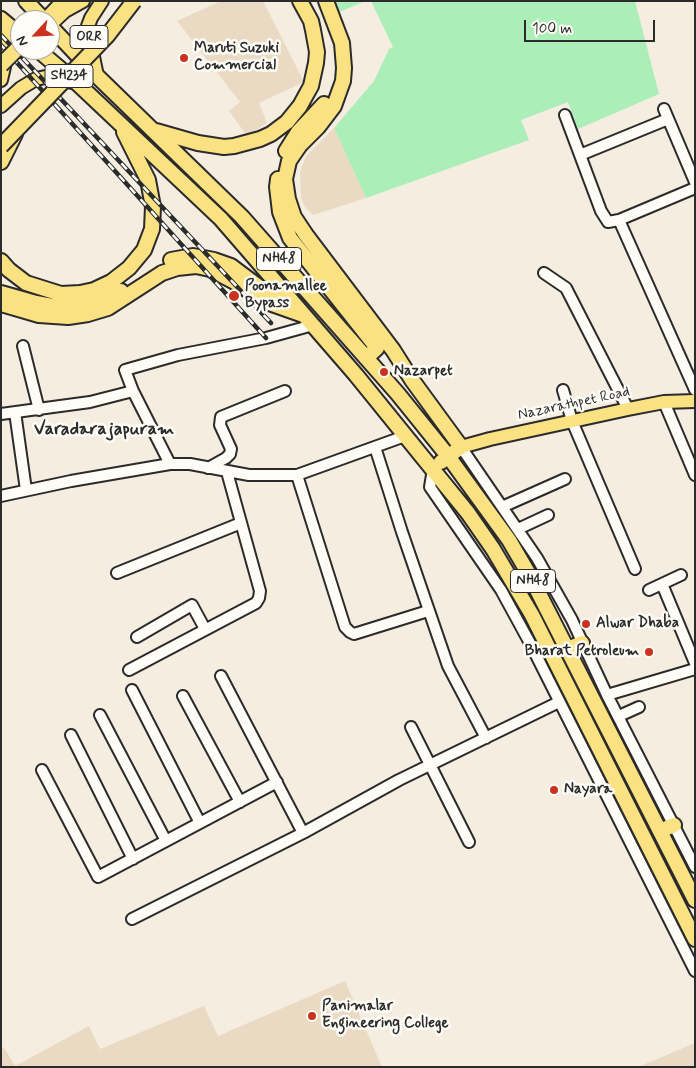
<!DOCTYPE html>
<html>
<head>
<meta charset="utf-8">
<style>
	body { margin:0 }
	#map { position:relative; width:696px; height:1068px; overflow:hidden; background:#f4ede0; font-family:Mynerve,sans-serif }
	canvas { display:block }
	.frame { position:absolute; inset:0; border:2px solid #2b2b2b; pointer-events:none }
	.north { position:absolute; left:10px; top:10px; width:50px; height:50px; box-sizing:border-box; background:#fdfcf7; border:1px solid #a9a8a5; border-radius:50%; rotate:245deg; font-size:14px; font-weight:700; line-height:20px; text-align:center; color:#2b2b2b }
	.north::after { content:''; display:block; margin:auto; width:18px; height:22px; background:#c8321e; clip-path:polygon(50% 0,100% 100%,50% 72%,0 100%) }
	.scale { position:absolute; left:524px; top:20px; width:131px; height:22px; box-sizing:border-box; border:2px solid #2b2b2b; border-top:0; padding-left:6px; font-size:15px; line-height:18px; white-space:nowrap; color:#2b2b2b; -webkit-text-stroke:4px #fdfcf7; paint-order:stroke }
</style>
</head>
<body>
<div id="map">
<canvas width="696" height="1068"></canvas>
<div class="frame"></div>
<div class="north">N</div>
<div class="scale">100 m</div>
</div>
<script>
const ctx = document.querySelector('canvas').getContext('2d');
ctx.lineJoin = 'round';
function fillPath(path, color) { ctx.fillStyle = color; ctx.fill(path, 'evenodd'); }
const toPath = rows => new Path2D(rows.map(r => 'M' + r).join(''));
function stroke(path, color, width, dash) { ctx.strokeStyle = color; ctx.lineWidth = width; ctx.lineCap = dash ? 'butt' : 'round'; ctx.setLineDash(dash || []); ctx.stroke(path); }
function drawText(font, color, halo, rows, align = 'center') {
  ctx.font = font + ' Mynerve,sans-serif'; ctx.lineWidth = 5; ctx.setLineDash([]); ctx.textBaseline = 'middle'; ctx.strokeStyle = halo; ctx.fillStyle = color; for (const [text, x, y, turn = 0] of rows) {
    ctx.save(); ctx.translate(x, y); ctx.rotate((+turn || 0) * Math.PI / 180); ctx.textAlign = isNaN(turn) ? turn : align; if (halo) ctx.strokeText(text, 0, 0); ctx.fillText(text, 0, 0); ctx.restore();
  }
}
const built = toPath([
	[221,1,263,1,304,82,259,103,267,123,247,136,229,111,240,102,177,21],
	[334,128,366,198,313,215,305,207,301,198,300,172,306,156],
	[345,981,382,1067,1,1067,1,1047,5,1049,15,1066,89,1026,100,1049,204,1006,218,1036],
	[695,1043,695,1067,638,1067]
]);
const green = toPath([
	[330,1,365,1,335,14],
	[371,1,635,1,659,94,578,129,568,102,521,120,529,140,366,198,334,128,374,81,389,49,393,47]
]);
const minor = toPath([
	[664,109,695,182],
	[565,115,601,211,608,222,619,220,695,390],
	[580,155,668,119],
	[619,220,695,188],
	[544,273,566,288,628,409],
	[23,346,39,410],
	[563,390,572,421,635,569],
	[664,402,695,475],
	[15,412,26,490],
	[1,414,90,402,133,391],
	[375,447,402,532,448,666,486,738],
	[461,447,537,558,572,620,607,695,695,867],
	[170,464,133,391,125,370,178,355,266,338,313,325],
	[208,468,226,458,230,454,231,449,220,425,221,417,285,391],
	[433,469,430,487,501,590,531,645,695,971],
	[297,475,345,627,350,632,354,634,428,611],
	[1,496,71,481,170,464,190,464,249,475,297,475,405,436],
	[502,507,565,479],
	[518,529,548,515],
	[117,573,241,523],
	[662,584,695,663],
	[649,590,681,575],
	[137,637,192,605,205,629],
	[129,670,256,603,259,598,260,591,227,472],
	[221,676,303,833],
	[132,690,200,823],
	[607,695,695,669],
	[183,696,240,802],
	[100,715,166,841],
	[619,716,639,707],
	[411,727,469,842],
	[71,735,133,859],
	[42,770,98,877,277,782],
	[132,919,303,833,399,780,559,702]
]);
const major = toPath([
	[1,18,7,43,6,58,1,80],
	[50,25,65,11,83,1],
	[97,76,89,37,88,26,91,18,102,1],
	[1,106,21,88,36,79,50,76,72,82],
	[461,447,490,439,628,409,664,402,695,401]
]);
const highway = toPath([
	[26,1,44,20],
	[326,1,342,43,344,68,343,81,334,106,318,127,300,145,289,161,285,179,288,199,294,217,306,235,393,350,412,380,461,447,441,462],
	[1,19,20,35],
	[46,20,64,1],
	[50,26,97,76,242,217,398,394,448,456,509,540,530,576,695,900],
	[38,50,77,83,221,219,356,375,468,513,493,549,532,615,695,939],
	[156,131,198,143,224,147,234,146,260,139,271,134,287,122,300,106,306,95,311,86,316,63,317,52,313,30,311,21,300,1],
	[286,151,298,132,324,104],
	[1,162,15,134],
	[278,179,277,187,280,212,290,238,377,348,366,358],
	[171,260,193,256,214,260,231,266,259,287,286,298],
	[1,261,9,270,26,283,61,294,80,293,94,290,111,282,129,268,144,250,152,229,153,207,148,180,124,132],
	[1,293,36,303,57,307,80,306,103,299,121,291],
	[1,304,39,315,68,317,88,314,108,308,162,273,177,268,196,266,210,269,233,281,269,303,303,315],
	[568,649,582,643],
	[660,831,674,825]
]);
const rail = toPath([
	[1,35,271,323],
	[1,45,266,338]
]);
const highwayBridge = toPath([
	[1,65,20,46],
	[1,146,107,36,134,1]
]);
const markers = [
	[184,58,5,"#c8321e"],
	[234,296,6,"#c8321e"],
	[384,372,5,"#c8321e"],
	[586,624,5,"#c8321e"],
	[649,652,5,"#c8321e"],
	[554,790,5,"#c8321e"],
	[312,1016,5,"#c8321e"]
];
const shields = [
	[89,37,38],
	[69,76,48],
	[279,259,45],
	[533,581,45]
];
const shieldNames = [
	["ORR",89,37],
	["SH234",69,76],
	["NH48",279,259],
	["NH48",533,581]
];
const poiNames = [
	["Maruti Suzuki",194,49],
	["Commercial",194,66],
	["Poonamallee",245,287],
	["Bypass",245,304],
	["Nazarpet",394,372],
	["Alwar Dhaba",596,624],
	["Bharat Petroleum",639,652,"right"],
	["Nayara",564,790],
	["Panimalar",322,1007],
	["Engineering College",322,1024]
];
const streetNames = [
	["Nazarathpet Road",574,404,-12]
];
const quarterNames = [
	["Varadarajapuram",104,430]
];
fillPath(built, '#eadac4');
fillPath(green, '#aceeb8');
stroke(minor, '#2b2b2b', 14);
stroke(major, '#2b2b2b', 16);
stroke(highway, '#2b2b2b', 18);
stroke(minor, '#fdfcf7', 10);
stroke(major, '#fae181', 12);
stroke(highway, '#fae181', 14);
stroke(rail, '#2b2b2b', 4.5);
stroke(rail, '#fdfcf7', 2.5, [8]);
stroke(highwayBridge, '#2b2b2b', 18, []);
stroke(highwayBridge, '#fae181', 14);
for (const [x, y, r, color] of markers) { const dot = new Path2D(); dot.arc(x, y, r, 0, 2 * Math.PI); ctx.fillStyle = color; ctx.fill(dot); stroke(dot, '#fdfcf7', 2); }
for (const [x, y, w] of shields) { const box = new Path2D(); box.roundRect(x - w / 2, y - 11.5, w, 23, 4); ctx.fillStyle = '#fdfcf7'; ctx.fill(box); stroke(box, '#2b2b2b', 1); }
drawText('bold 14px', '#2b2b2b', null, shieldNames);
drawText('bold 15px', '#2b2b2b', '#fdfcf7', poiNames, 'left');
drawText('15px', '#2b2b2b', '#fdfcf7', streetNames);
drawText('bold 18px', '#2b2b2b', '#fdfcf7', quarterNames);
</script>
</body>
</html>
